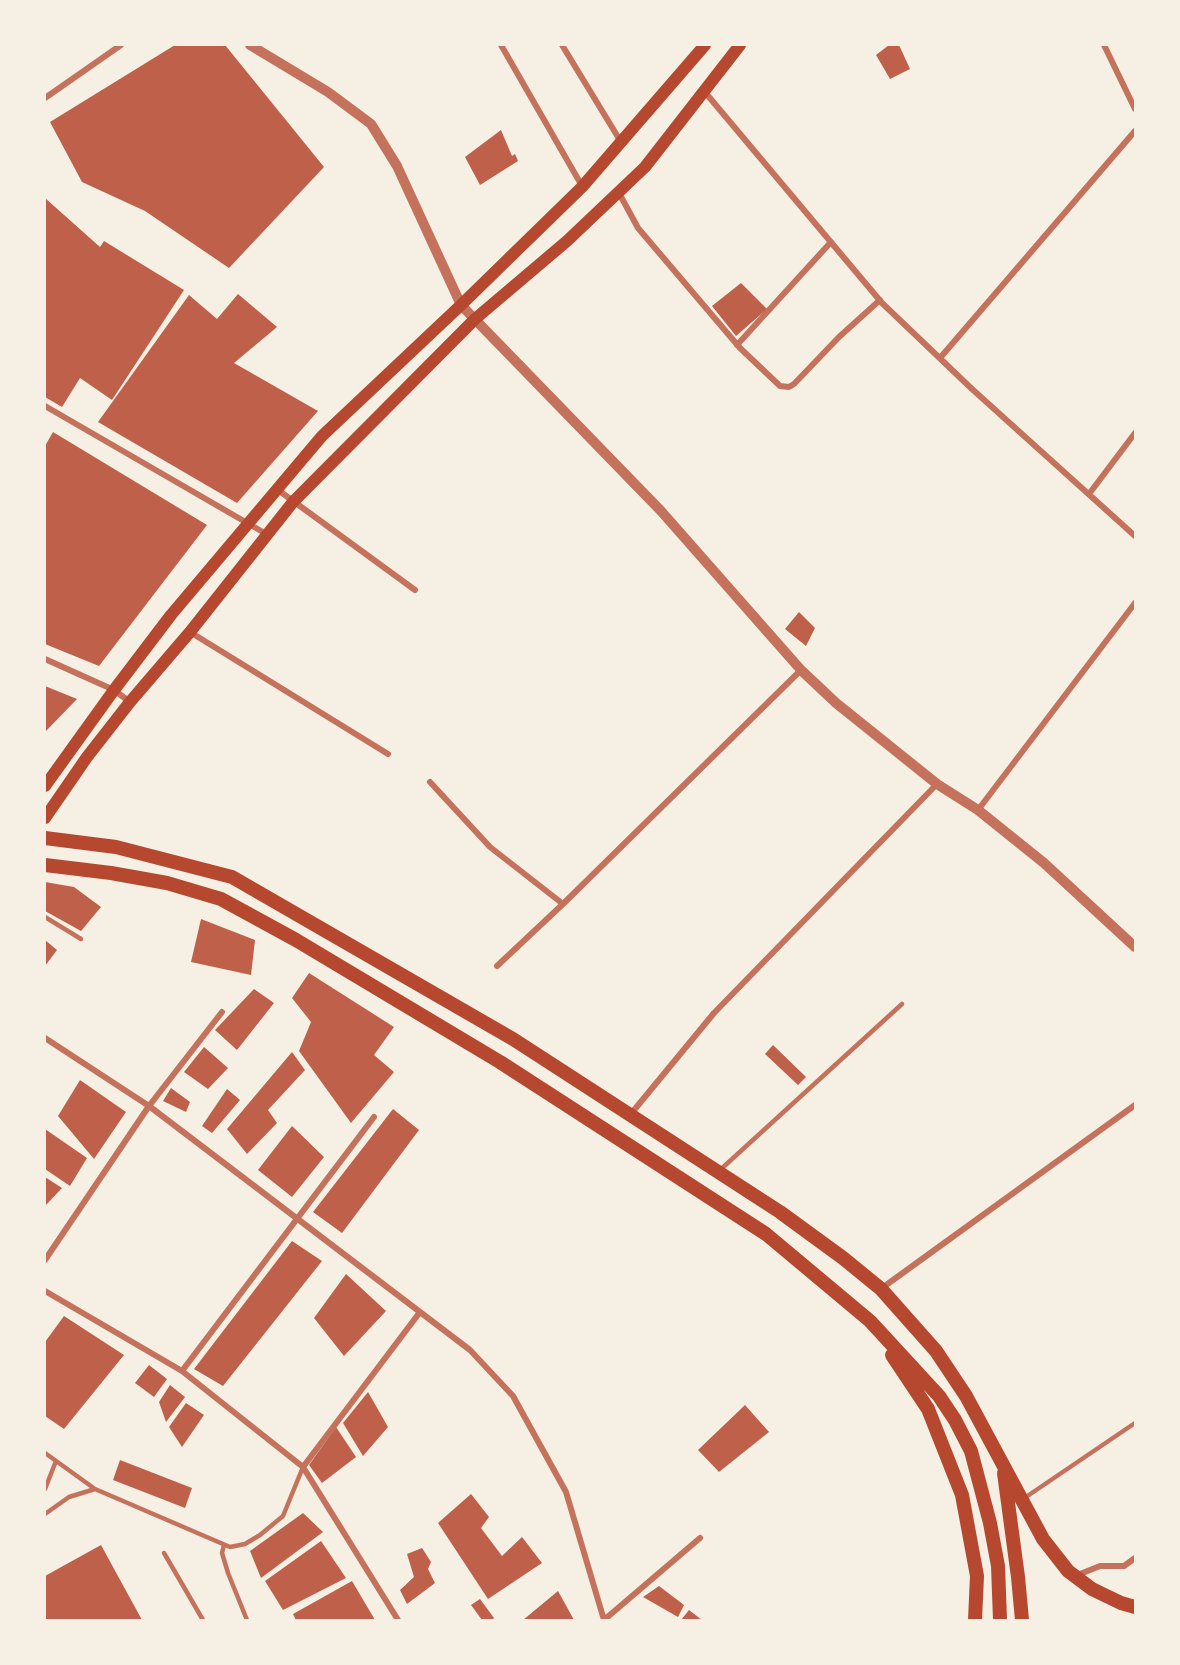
<!DOCTYPE html>
<html>
<head>
<meta charset="utf-8">
<style>
	body { margin:0 }
	#map { position:relative; width:1180px; height:1665px; overflow:hidden; background:#f6efe4; font-family:Overpass,sans-serif }
	canvas { display:block }
	.frame { position:absolute; inset:0; border:46px solid #f6efe4; pointer-events:none }
</style>
</head>
<body>
<div id="map">
<canvas width="1180" height="1665"></canvas>
<div class="frame"></div>
</div>
<script>
const ctx = document.querySelector('canvas').getContext('2d');
ctx.lineJoin = 'round';
function fillPath(path, color) { ctx.fillStyle = color; ctx.fill(path, 'evenodd'); }
const toPath = rows => new Path2D(rows.map(r => 'M' + r).join(''));
function stroke(path, color, width, dash) { ctx.strokeStyle = color; ctx.lineWidth = width; ctx.lineCap = dash ? 'butt' : 'round'; ctx.setLineDash(dash || []); ctx.stroke(path); }
const building = toPath([
	[175,45,225,45,324,167,229,268,145,211,82,182,50,122],
	[889,45,899,45,910,69,890,79,876,55],
	[501,130,512,156,515,154,518,161,480,185,465,157],
	[45,198,100,247,104,241,184,290,112,400,80,378,62,407,45,397],
	[741,283,767,309,736,336,712,306],
	[238,294,277,327,234,363,318,411,237,503,98,422,189,295,217,319],
	[53,432,207,525,99,666,45,644,45,446],
	[799,612,815,628,806,646,785,629],
	[45,686,77,699,45,732],
	[45,882,74,887,101,907,81,931,45,911],
	[201,919,255,940,251,975,191,962],
	[45,940,57,950,45,966],
	[309,973,394,1027,374,1055,394,1072,351,1123,299,1051,311,1022,292,998],
	[254,989,274,1003,237,1050,215,1030],
	[773,1045,806,1077,798,1085,765,1054],
	[204,1047,228,1068,208,1089,184,1072],
	[292,1052,305,1070,268,1110,277,1123,247,1154,227,1129],
	[80,1080,126,1112,94,1159,58,1116],
	[171,1088,190,1102,186,1112,163,1101],
	[227,1089,240,1100,212,1133,202,1126],
	[393,1109,419,1130,342,1233,313,1212],
	[292,1126,324,1157,292,1197,258,1170],
	[45,1129,87,1158,70,1186,45,1169],
	[45,1177,62,1188,45,1206],
	[292,1241,322,1261,223,1386,194,1369],
	[346,1274,386,1311,344,1356,314,1318],
	[64,1316,124,1355,64,1429,45,1416,45,1342],
	[149,1365,167,1379,154,1397,135,1383],
	[170,1385,185,1397,166,1422,159,1402],
	[368,1392,388,1427,363,1456,343,1423],
	[186,1403,204,1415,182,1447,169,1427],
	[745,1405,769,1432,719,1472,698,1450],
	[336,1427,356,1457,322,1483,309,1465],
	[120,1460,192,1488,185,1508,113,1480],
	[471,1494,489,1517,481,1528,502,1556,522,1537,542,1563,488,1599,438,1523],
	[303,1513,323,1532,261,1578,250,1551],
	[321,1541,346,1578,283,1610,265,1581],
	[101,1545,142,1620,45,1620,45,1576],
	[422,1548,431,1562,428,1569,435,1583,407,1604,400,1590,414,1577,407,1554],
	[352,1581,375,1620,296,1620,293,1614],
	[659,1586,684,1605,678,1617,643,1597],
	[558,1591,574,1620,523,1620],
	[480,1599,494,1618,492,1620,482,1620,471,1605],
	[689,1610,702,1620,681,1620]
]);
const service = toPath([
	[45,917,81,939],
	[720,1170,902,1004],
	[45,1453,95,1489,230,1547,245,1544,260,1535,283,1516,303,1467],
	[45,1489,56,1461],
	[1023,1499,1135,1423],
	[45,1514,69,1497,95,1489],
	[224,1545,222,1553,228,1573,247,1620],
	[164,1553,203,1620]
]);
const minor = toPath([
	[501,45,582,186],
	[562,45,621,142],
	[1104,45,1135,109],
	[704,91,882,303,972,389,1135,536],
	[45,98,121,45],
	[619,193,638,228,740,348,780,386,789,387,794,384,839,337,880,300],
	[737,345,831,242],
	[940,358,1135,131],
	[45,406,268,535],
	[278,490,415,590],
	[1089,494,1135,433],
	[190,632,388,754],
	[45,659,114,690,130,702],
	[430,782,490,847,563,904],
	[978,810,1135,603],
	[497,966,563,904,801,670],
	[45,1038,149,1106,470,1350,513,1396,566,1492,604,1620],
	[630,1115,714,1013,937,784],
	[45,1260,149,1106,222,1012],
	[882,1288,1135,1105],
	[45,1291,182,1371,303,1467,398,1620],
	[182,1371,374,1117],
	[303,1467,420,1312],
	[1075,1576,1100,1566,1124,1566,1135,1558],
	[604,1620,700,1538]
]);
const tertiary = toPath([
	[250,45,328,92,371,124,397,166,461,305,661,511,801,670,836,703,937,784,978,810,1044,863,1135,947]
]);
const secondary = toPath([
	[45,786,114,690,171,615,322,436,461,305,582,187,705,45],
	[45,818,87,757,130,702,190,632,293,502,475,319,567,241,645,167,740,45]
]);
const trunk = toPath([
	[45,838,116,847,232,877,513,1039,780,1212,843,1258,881,1289,936,1351,966,1396,1043,1539,1068,1571,1092,1589,1121,1603,1135,1607],
	[45,865,111,873,167,883,221,899,296,940,500,1062,766,1234,870,1321,939,1396,955,1420,971,1451,990,1523,998,1566,1000,1620],
	[892,1355,928,1409,962,1495,977,1576,975,1620],
	[1004,1473,1018,1577,1022,1620]
]);
fillPath(building, '#bf614a');
stroke(service, '#c5725c', 4.5);
stroke(minor, '#c5725c', 6);
stroke(tertiary, '#c5725c', 10);
stroke(secondary, '#b5482f', 12);
stroke(trunk, '#b5482f', 14);
</script>
</body>
</html>
